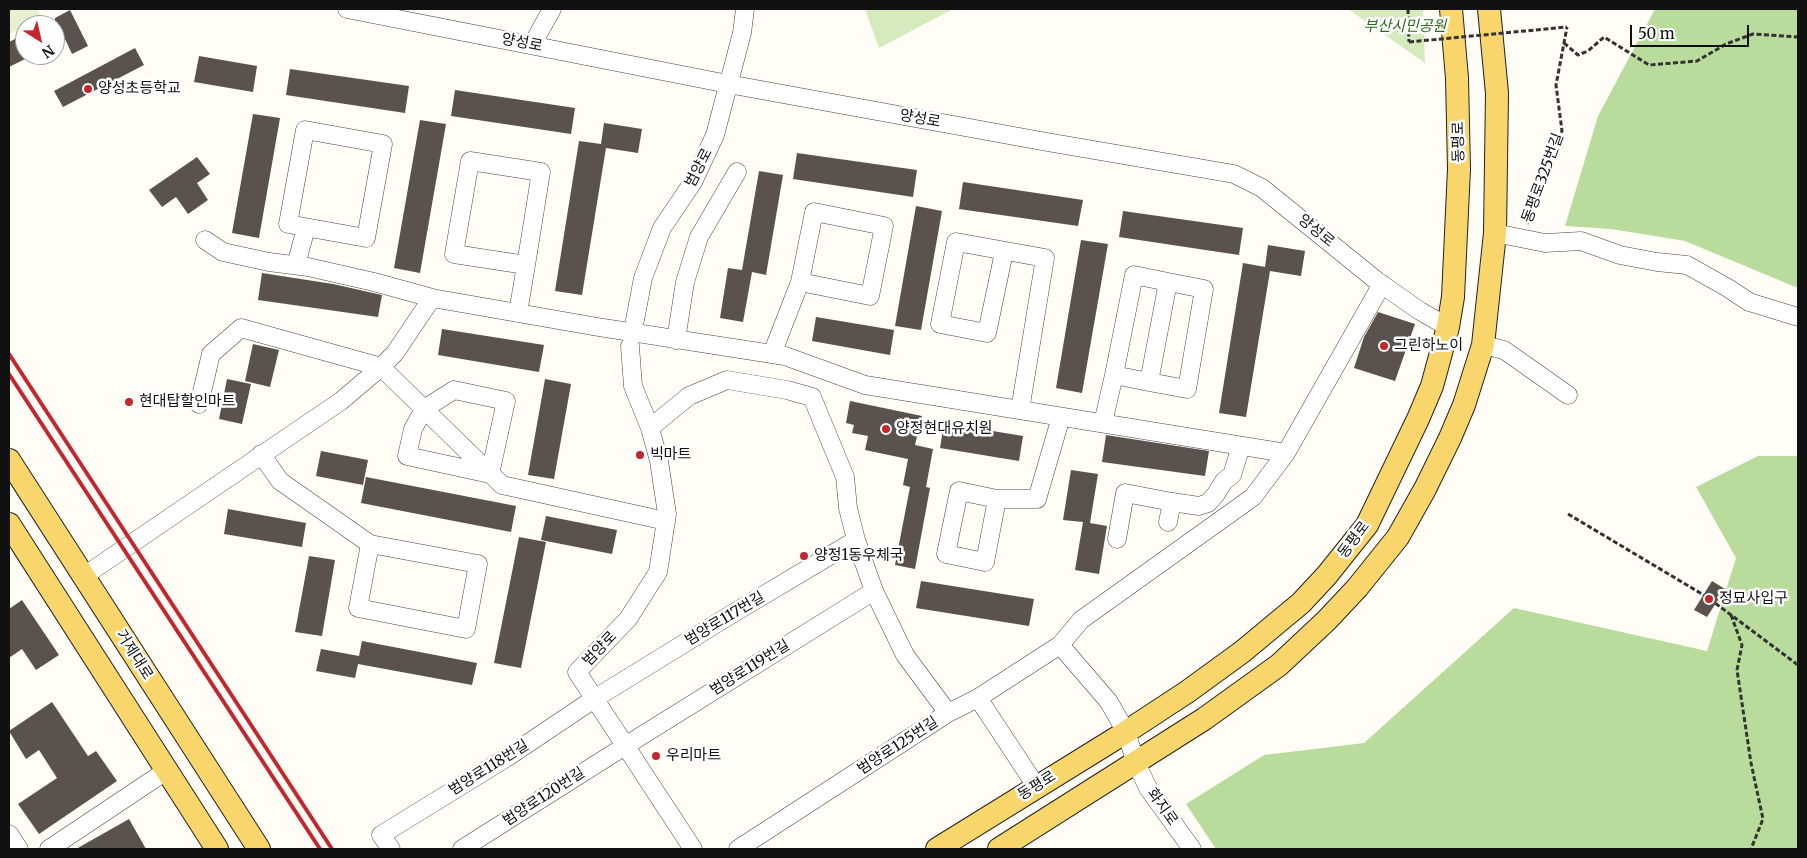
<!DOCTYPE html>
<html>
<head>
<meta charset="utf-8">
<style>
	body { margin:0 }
	#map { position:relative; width:1807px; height:858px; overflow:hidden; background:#fffdf5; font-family:Merriweather,serif }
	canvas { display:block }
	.frame { position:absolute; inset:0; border:10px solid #111; pointer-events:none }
	.north { position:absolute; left:15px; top:15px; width:50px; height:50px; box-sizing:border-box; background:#fff; border:1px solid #a0a0a0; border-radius:50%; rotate:145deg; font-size:14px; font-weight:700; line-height:20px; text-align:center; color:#111 }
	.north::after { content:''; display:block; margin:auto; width:18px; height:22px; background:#c4262e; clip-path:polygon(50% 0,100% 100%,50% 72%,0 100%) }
	.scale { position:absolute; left:1630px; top:25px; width:119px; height:22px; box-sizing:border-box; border:2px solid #111; border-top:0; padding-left:6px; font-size:15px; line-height:18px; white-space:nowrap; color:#111; -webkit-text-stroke:4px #fff; paint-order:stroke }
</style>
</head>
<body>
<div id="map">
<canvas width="1807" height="858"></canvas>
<div class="frame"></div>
<div class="north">N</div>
<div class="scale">50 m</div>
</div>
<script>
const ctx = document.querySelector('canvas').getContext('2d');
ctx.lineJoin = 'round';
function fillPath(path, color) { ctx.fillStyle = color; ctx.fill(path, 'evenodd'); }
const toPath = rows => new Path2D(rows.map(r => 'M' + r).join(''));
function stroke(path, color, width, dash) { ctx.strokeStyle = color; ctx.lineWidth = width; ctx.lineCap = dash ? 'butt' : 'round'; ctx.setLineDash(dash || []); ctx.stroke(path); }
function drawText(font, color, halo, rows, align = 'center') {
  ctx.font = font + ' Merriweather,"Noto Sans KR",serif'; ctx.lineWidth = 5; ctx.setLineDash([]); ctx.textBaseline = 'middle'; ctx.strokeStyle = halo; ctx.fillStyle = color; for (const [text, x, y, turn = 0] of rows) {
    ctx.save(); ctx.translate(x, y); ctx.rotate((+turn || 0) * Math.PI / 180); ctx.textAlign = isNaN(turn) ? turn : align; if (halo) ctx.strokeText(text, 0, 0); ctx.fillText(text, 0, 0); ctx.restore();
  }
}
const green = toPath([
	[865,9,953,9,879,48],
	[1348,9,1423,9,1425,63]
]);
const forest = toPath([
	[1655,9,1798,9,1798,288,1685,241,1611,229,1565,226,1598,116],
	[1758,456,1798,456,1798,849,1216,849,1186,804,1264,755,1364,743,1514,608,1707,651,1736,558,1696,487]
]);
const pitch = toPath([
	[9,9,39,9,40,17,9,34]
]);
const building = toPath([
	[70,10,88,46,72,54,65,39,55,44,55,18],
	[25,34,25,59,9,67,9,42],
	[135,48,144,65,63,107,54,91],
	[199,56,257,66,253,92,194,82],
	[290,69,409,86,405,113,286,95],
	[455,90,575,108,571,134,451,116],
	[253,114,280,118,259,238,232,233],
	[420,120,446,124,420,273,394,268],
	[604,123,642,129,638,153,606,148,582,295,555,291,579,141,601,144],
	[797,153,917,170,913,197,793,179],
	[197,157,210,174,197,183,208,200,188,214,176,197,162,207,149,190],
	[759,171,783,175,766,275,752,272,743,322,720,318,728,268,742,270],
	[963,182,1083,200,1078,226,959,209],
	[916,206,942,211,921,330,895,326],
	[1123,211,1243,228,1239,255,1119,237],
	[1081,240,1108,244,1082,393,1056,388],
	[1268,245,1305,251,1301,276,1270,271,1246,417,1219,413,1243,263,1265,267],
	[262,273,333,284,382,295,378,317,258,300],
	[1378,312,1415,324,1395,381,1354,368,1364,337],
	[816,317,894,330,890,355,812,341],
	[442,329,544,345,539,372,438,355],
	[253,344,279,350,270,387,245,381],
	[227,379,251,384,242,424,219,419],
	[545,379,571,384,554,479,528,475],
	[850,401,922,416,915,445,933,449,926,487,930,488,915,569,895,565,910,487,903,485,908,459,865,450,868,436,852,433,854,425,846,423],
	[944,423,1023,436,1019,461,940,448],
	[1106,435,1209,451,1205,476,1102,462],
	[321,451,368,460,363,485,316,476],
	[1071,470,1098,474,1090,523,1107,526,1099,574,1075,570,1083,522,1063,520],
	[366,477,516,506,511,532,361,503],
	[228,509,306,523,302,547,224,534],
	[546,516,617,530,612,554,541,540],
	[519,537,546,542,521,668,494,663],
	[309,556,335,560,322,636,295,632],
	[921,581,1034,599,1029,626,916,608],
	[1712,581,1725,589,1707,617,1694,610],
	[22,600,59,655,36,670,22,649,9,658,9,609],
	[362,641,477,663,472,685,358,664,355,678,316,671,321,649,359,656],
	[52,702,88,756,96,751,117,781,39,834,18,804,57,778,39,750,26,759,9,731],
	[129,819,146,849,76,849]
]);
const path = toPath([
	[1408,9,1409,42],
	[1564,43,1578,55,1588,51,1604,37,1649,65,1697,61,1726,44,1753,34,1798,37],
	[1527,224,1562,131,1556,85,1567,27],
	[1568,514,1707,597,1798,665],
	[1731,615,1742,645,1737,670,1751,763,1763,819,1751,849]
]);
const minor = toPath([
	[347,9,728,84,1047,142,1234,174,1262,188,1377,281,1420,311,1448,327],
	[532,45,552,9],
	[305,130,383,144,366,238,288,224,305,130],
	[814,212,884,226,870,296,800,282,814,212],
	[1495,233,1545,243,1581,241,1620,255,1657,262,1687,265,1728,288,1749,302,1798,317],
	[205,240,223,252,269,262,308,267,374,282,432,298],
	[1004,252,987,333,940,324,956,242,1045,258,1020,410],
	[296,265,306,228],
	[518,313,526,265,541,172,470,161,454,254,526,265],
	[635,320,643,278,662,228,693,182,715,135,742,33,745,9],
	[676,340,685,282,699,237,737,172],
	[1483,345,1504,350,1568,395],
	[630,346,633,386,650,428,659,461,667,514,658,572,628,619,577,672,693,849],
	[772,354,800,282],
	[1149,382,1168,282,1134,275,1114,375,1149,382,1187,389,1204,289,1168,282],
	[454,390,506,401,490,474,407,456,413,429,424,409,454,390],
	[199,404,211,354,241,328,381,367,502,485,666,521],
	[1103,423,1114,375],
	[650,428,689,396,727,380,787,390,812,397,845,477,848,508,856,540,874,591,905,655,948,713],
	[261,454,280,481,370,544],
	[997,499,985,562,946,554,959,491,997,499,1037,499,1061,417],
	[1168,522,1172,502,1199,506,1208,503,1216,494,1224,481,1232,475,1241,446],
	[1117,539,1125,493,1172,502],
	[370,544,478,564,466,629,358,608,370,544],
	[84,576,341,401,381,367,395,353,432,298,598,327,785,356,865,385,1286,453],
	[978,698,1036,786],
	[9,834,19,849],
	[49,849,166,771],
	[391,849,381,835,506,758,594,699,727,617,856,540],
	[462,849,625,746,874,591],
	[738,849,948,713,978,698,1060,645],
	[1192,849,1148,788,1136,763,1126,732,1109,702,1060,645,1081,620,1253,497,1286,453,1382,284]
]);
const major = toPath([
	[9,460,259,849],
	[9,524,217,849],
	[937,849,1126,732,1187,692,1242,652,1301,603,1327,575,1367,525,1418,419,1432,386,1448,327,1453,297,1459,169,1457,78,1451,9],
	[999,849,1204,719,1279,665,1327,620,1357,588,1398,537,1425,489,1450,438,1464,405,1483,345,1495,233,1497,93,1489,9]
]);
const rail = toPath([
	[9,354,332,849],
	[9,374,320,849]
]);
const pathBridge = toPath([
	[1409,42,1567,27]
]);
const markers = [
	[88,89,5,"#c4262e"],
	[1384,346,5,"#c4262e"],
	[129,402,5,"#c4262e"],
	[886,429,5,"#c4262e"],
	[640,455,5,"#c4262e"],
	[804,556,5,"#c4262e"],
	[1709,599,5,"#c4262e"],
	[656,756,5,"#c4262e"]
];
const parkNames = [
	["부산시민공원",1405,27]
];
const streetNames = [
	["양성로",522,43,11],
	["양성로",920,119,10],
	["동평로",1459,142,-91],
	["범양로",699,168,-63],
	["동평로325번길",1543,178,-70],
	["양성로",1316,231,39],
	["동평로",1354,540,-53],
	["범양로117번길",725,619,-31],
	["범양로",600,649,-46],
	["거제대로",134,655,58],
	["범양로119번길",750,668,-32],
	["범양로125번길",898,746,-33],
	["범양로118번길",489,768,-32],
	["동평로",1037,786,-32],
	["범양로120번길",544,797,-33],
	["화지로",1162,807,55]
];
const poiNames = [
	["양성초등학교",98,89],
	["그린하노이",1394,346],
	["현대탑할인마트",139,402],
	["양정현대유치원",896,429],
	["빅마트",650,455],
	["양정1동우체국",814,556],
	["정묘사입구",1719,599],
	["우리마트",666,756]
];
fillPath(green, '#d5ebbd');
fillPath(forest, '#b9dc9c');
fillPath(pitch, '#e6f2cf');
fillPath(building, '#5a524d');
stroke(minor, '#444', 19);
stroke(major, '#222', 24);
stroke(path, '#333', 3, [5, 2.5]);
stroke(minor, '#fff', 18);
stroke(major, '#f9d66b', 22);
stroke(rail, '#c4262e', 4);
stroke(pathBridge, '#333', 3, [5, 2.5]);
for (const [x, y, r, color] of markers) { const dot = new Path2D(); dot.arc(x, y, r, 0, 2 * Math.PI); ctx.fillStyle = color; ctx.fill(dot); stroke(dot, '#fff', 2); }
drawText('italic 15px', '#2f6b1f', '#fff', parkNames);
drawText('15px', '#111', '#fff', streetNames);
drawText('15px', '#111', '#fff', poiNames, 'left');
</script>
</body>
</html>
